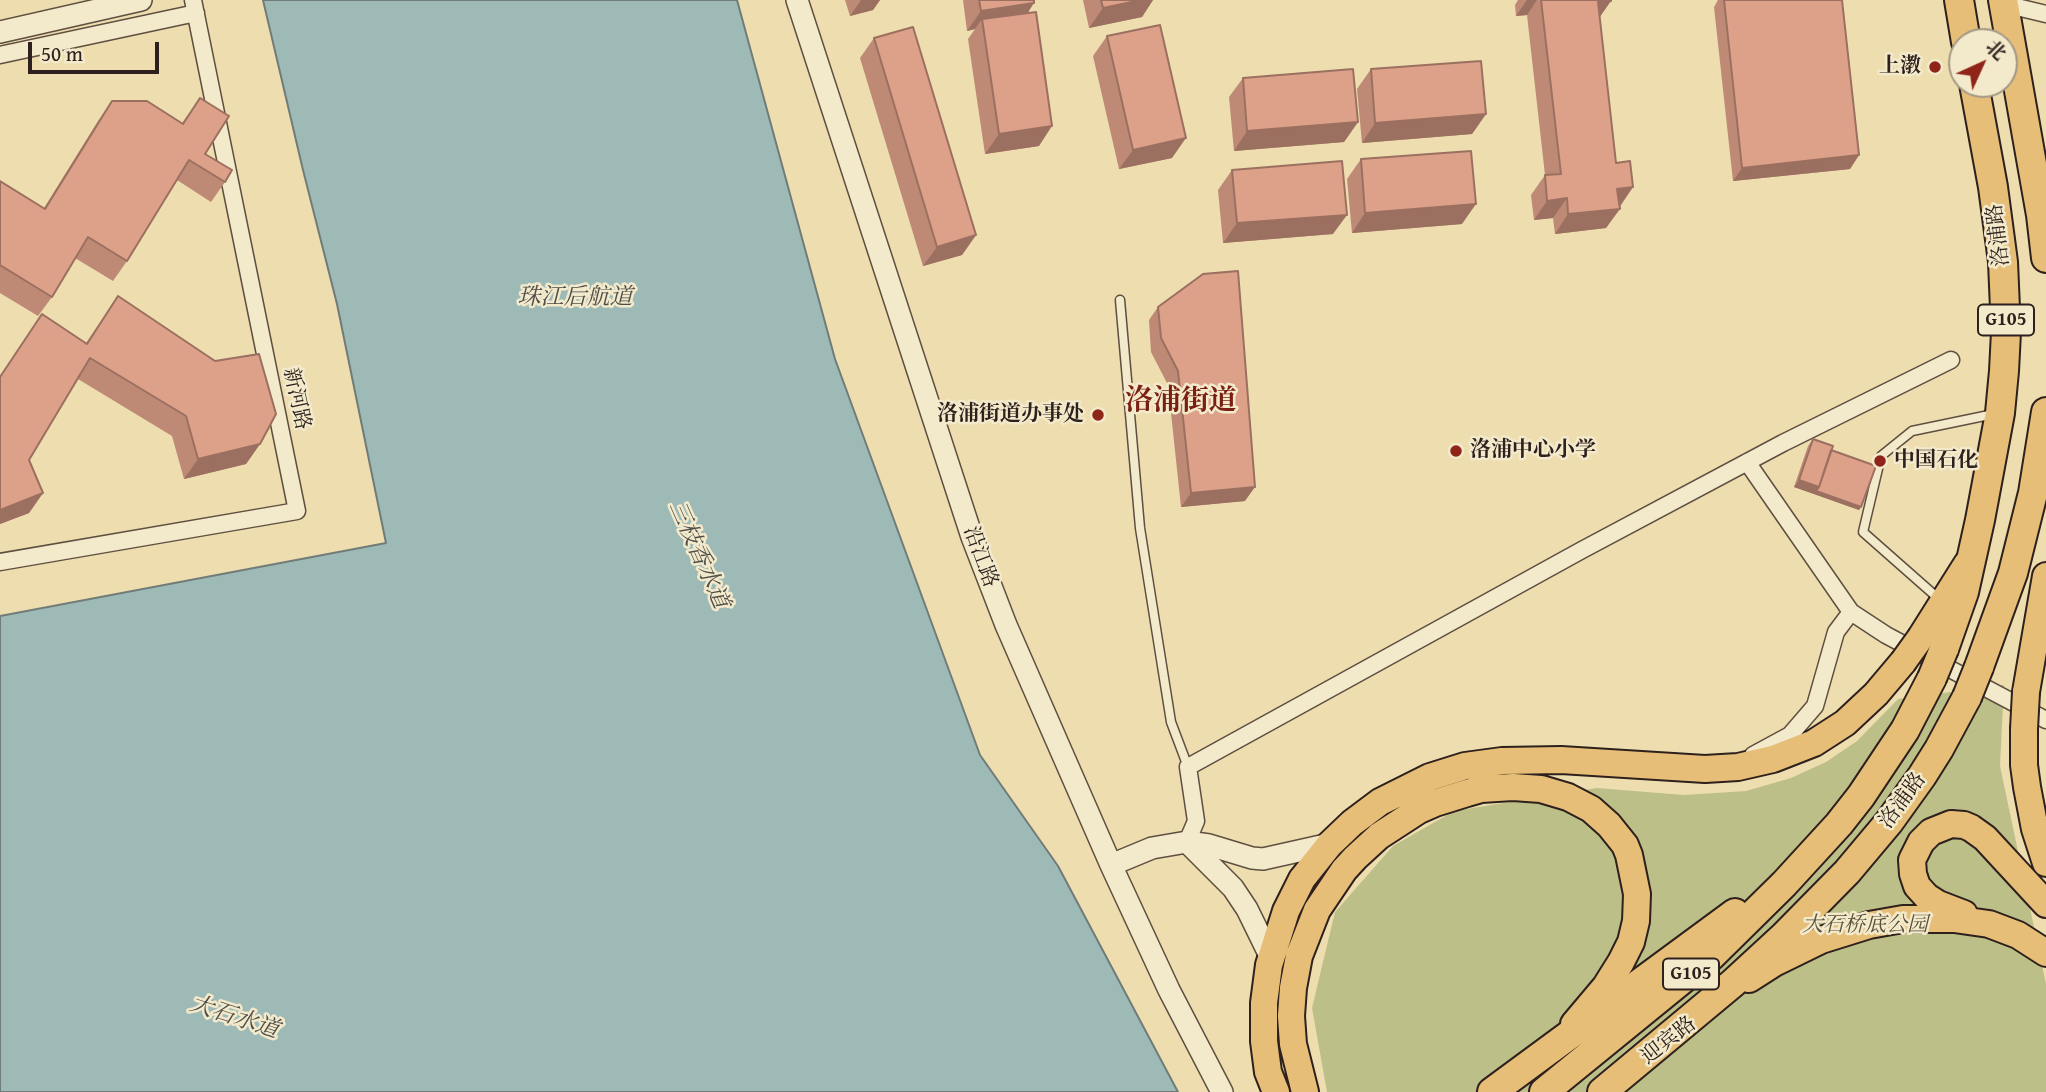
<!DOCTYPE html>
<html>
<head>
<meta charset="utf-8">
<style>
	body { margin:0 }
	#map { position:relative; width:2046px; height:1092px; overflow:hidden; background:#edddaf; font-family:"Gentium Book Plus","Noto Serif SC",serif }
	canvas { display:block }
	.north { position:absolute; left:1948px; top:28px; width:70px; height:70px; box-sizing:border-box; background:#f3e9cb; border:2px solid #a49985; border-radius:50%; rotate:45deg; font-size:19px; font-weight:700; line-height:28px; text-align:center; color:#2e201c }
	.north::after { content:''; display:block; margin:auto; width:24px; height:32px; background:#8f2418; clip-path:polygon(50% 0,100% 100%,50% 72%,0 100%) }
	.scale { position:absolute; left:28px; top:42px; width:131px; height:32px; box-sizing:border-box; border:4px solid #2e201c; border-top:0; padding-left:9px; font-size:21px; line-height:24px; white-space:nowrap; color:#2e201c; -webkit-text-stroke:5px #f3e9cb; paint-order:stroke }
</style>
</head>
<body>
<div id="map">
<canvas width="2046" height="1092"></canvas>
<div class="north">北</div>
<div class="scale">50 m</div>
</div>
<script>
const ctx = document.querySelector('canvas').getContext('2d');
ctx.lineJoin = 'round';
function fillPath(path, color) { ctx.fillStyle = color; ctx.fill(path, 'evenodd'); }
const toPath = rows => new Path2D(rows.map(r => 'M' + r).join(''));
function stroke(path, color, width, dash) { ctx.strokeStyle = color; ctx.lineWidth = width; ctx.lineCap = dash ? 'butt' : 'round'; ctx.setLineDash(dash || []); ctx.stroke(path); }
function drawText(font, color, halo, rows, align = 'center') {
  ctx.font = font + ' "Gentium Book Plus","Noto Serif SC",serif'; ctx.lineWidth = 5; ctx.setLineDash([]); ctx.textBaseline = 'middle'; ctx.strokeStyle = halo; ctx.fillStyle = color; for (const [text, x, y, turn = 0] of rows) {
    ctx.save(); ctx.translate(x, y); ctx.rotate((+turn || 0) * Math.PI / 180); ctx.textAlign = isNaN(turn) ? turn : align; if (halo) ctx.strokeText(text, 0, 0); ctx.fillText(text, 0, 0); ctx.restore();
  }
}
const green = toPath([
	[2004,685,2000,766,2046,984,2046,1092,1327,1092,1312,1008,1335,912,1393,846,1454,811,1597,788,1684,795,1746,791,1791,778,1826,762,1857,741,1898,699]
]);
const water = toPath([
	[263,0,737,0,835,359,980,755,1058,866,1178,1092,0,1092,0,616,386,543,337,304,303,170,263,0]
]);
const service = toPath([
	[1120,300,1140,528,1171,722,1188,767],
	[1939,599,1863,532,1881,456,1912,431,1994,414]
]);
const minor = toPath([
	[2004,4,2046,14],
	[0,55,196,13],
	[1747,462,1851,612,1886,635,2046,720],
	[0,562,297,511,193,0],
	[1753,755,1790,735,1815,706,1836,632,1851,612],
	[1187,842,1196,821,1188,767,1582,550,1783,443,1951,360]
]);
const tertiary = toPath([
	[797,0,972,537,1006,625,1111,865,1169,990,1222,1092],
	[0,32,141,0],
	[1187,842,1233,888,1247,909,1271,958],
	[1111,865,1152,848,1187,842,1209,845,1252,858,1263,859,1330,844]
]);
const primary = toPath([
	[1921,637,1967,564],
	[2026,692,2046,576],
	[2024,729,2024,765,2027,787,2035,829,2046,863],
	[1964,914,1938,904,1927,897,1917,886,1913,874,1912,860,1921,842,1931,832,1951,824,1964,825,1971,828,1985,838,2046,904],
	[1749,979,1774,963,1821,940,1869,925,1903,919,1954,919,1989,924,2018,935,2046,953],
	[1276,1092,1268,1072,1264,1041,1264,1003,1269,965,1286,911,1302,879,1330,844,1352,823,1380,802,1430,777,1465,766,1502,761,1561,760,1705,769,1738,767,1773,759,1814,743,1845,723,1876,694,1903,662],
	[1305,1092,1293,1044,1291,1016,1293,988,1299,956,1317,910,1344,870,1355,858,1379,836,1419,810,1435,803,1467,793,1481,789,1513,787,1541,789,1568,797,1591,809,1609,825,1625,845,1629,855,1637,894,1636,921,1631,942,1621,962,1606,986,1574,1024]
]);
const trunk = toPath([
	[1959,0,1966,42],
	[2003,0,2041,215,2046,258],
	[1944,649,1964,592,1980,520,2000,413,2004,371,2006,332,2003,262,1993,187,1974,84],
	[1979,667,2013,573,2033,493,2046,412],
	[1492,1092,1735,913],
	[1544,1092,1711,956,1784,884,1839,824,1861,796,1905,730,1932,678],
	[1602,1092,1733,983,1784,936,1847,872,1889,822,1922,776,1939,749,1967,697]
]);
const primaryBridge = toPath([
	[1903,662,1921,637],
	[2024,729,2026,692]
]);
const trunkBridge = toPath([
	[1932,678,1944,649],
	[1967,697,1979,667]
]);
const wall = toPath([
	[845,0,880,0,873,10,850,16],
	[963,0,1034,0,1028,13,1039,146,985,154,968,39,975,29,967,31],
	[1083,0,1153,0,1142,17,1089,28],
	[1518,0,1611,0,1599,17,1616,163,1633,187,1606,228,1555,234,1553,218,1534,220,1531,195,1545,175,1527,15,1516,16,1515,5],
	[1718,0,1842,0,1859,155,1850,169,1733,181,1714,7],
	[1107,36,1172,158,1119,169,1093,56],
	[874,38,976,235,962,255,923,266,860,58],
	[1371,69,1486,114,1472,134,1362,143,1357,89],
	[1243,78,1358,122,1344,142,1234,151,1229,97],
	[200,98,205,154,225,182,211,202,177,180,127,261,113,281,75,258,52,297,38,316,0,293,0,181,44,208,98,121,112,101,182,123],
	[1361,159,1462,224,1352,233,1347,179],
	[1232,170,1333,234,1223,243,1218,190],
	[118,296,260,444,246,464,184,479,172,436,78,379,29,460,43,493,29,513,0,524,0,376,42,314,86,343],
	[1158,307,1245,501,1181,507,1168,385,1151,352,1149,320],
	[1813,439,1831,450,1861,507,1859,510,1794,487,1808,446]
]);
const shadedWall = toPath([
	[861,0,880,0,873,10,850,16],
	[1141,0,1153,0,1142,17,1089,28,1103,8],
	[1527,0,1537,0,1527,15,1516,16],
	[1611,1,1597,21,1598,2],
	[1034,3,1021,23,982,19,975,29,967,31,981,11],
	[1486,114,1472,134,1362,143,1375,123],
	[1358,122,1344,142,1234,151,1247,131],
	[1052,126,1039,146,985,154,999,134],
	[1186,138,1172,158,1119,169,1133,150],
	[1859,155,1850,169,1733,181,1742,168],
	[1633,187,1619,207,1617,189],
	[1567,198,1553,218,1534,220,1547,201],
	[1476,204,1462,224,1352,233,1365,213],
	[1620,209,1606,228,1555,234,1568,214],
	[1347,215,1333,234,1223,243,1237,223],
	[976,235,962,255,923,266,937,247],
	[260,444,246,464,184,479,198,459],
	[1799,480,1819,487,1814,494,1794,487],
	[1255,487,1245,501,1181,507,1191,493],
	[1816,491,1861,507,1859,510,1814,494],
	[43,493,29,513,0,524,0,510]
]);
const building = toPath([
	[979,0,1034,0,1034,3,981,11,979,0],
	[1101,0,1141,0,1103,8,1101,0],
	[1541,0,1611,0,1611,1,1598,2,1616,163,1630,161,1633,187,1617,189,1620,209,1568,214,1567,198,1547,201,1545,175,1561,174,1541,0],
	[1724,0,1842,0,1859,155,1742,168,1724,0],
	[1036,12,1052,126,999,134,982,19,1036,12],
	[1160,25,1186,138,1133,150,1107,36,1160,25],
	[913,27,976,235,937,247,874,38,913,27],
	[1481,61,1486,114,1375,123,1371,69,1481,61],
	[1353,69,1358,122,1247,131,1243,78,1353,69],
	[200,98,229,116,205,154,232,170,225,182,189,160,127,261,88,237,52,297,0,265,0,181,45,209,112,101,147,101,183,124,200,98],
	[1471,151,1476,204,1365,213,1361,159,1471,151],
	[1342,161,1347,215,1237,223,1232,170,1342,161],
	[1238,271,1255,487,1191,493,1178,371,1161,338,1158,307,1203,274,1238,271],
	[118,296,215,361,259,354,276,414,260,444,198,459,186,416,90,358,29,460,43,493,0,510,0,377,42,314,87,344,118,296],
	[1813,439,1833,446,1819,487,1799,480,1813,439],
	[1831,450,1876,466,1861,507,1816,491,1819,487,1831,450]
]);
const markers = [
	[1935,67,7,"#8f2418"],
	[1098,415,7,"#8f2418"],
	[1456,451,7,"#8f2418"],
	[1880,461,7,"#8f2418"]
];
const shields = [
	[2006,320,56],
	[1691,974,56]
];
const shieldNames = [
	["G105",2006,320],
	["G105",1691,974]
];
const poiNames = [
	["上漖",1921,67],
	["洛浦街道办事处",1084,415],
	["洛浦中心小学",1470,451,"left"],
	["中国石化",1894,461,"left"]
];
const streetNames = [
	["洛浦路",1999,235,-97],
	["新河路",296,399,78],
	["沿江路",980,557,70],
	["洛浦路",1903,801,-54],
	["迎宾路",1669,1041,-38]
];
const parkNames = [
	["大石桥底公园",1865,926]
];
const waterNames = [
	["珠江后航道",575,298],
	["三枝香水道",698,555,66],
	["大石水道",234,1018,18]
];
const districtNames = [
	["洛浦街道",1181,402]
];
fillPath(green, '#bcc088');
fillPath(water, '#9dbab6');
stroke(water, '#717c78', 2);
stroke(service, '#5e4f41', 11);
stroke(minor, '#5e4f41', 19);
stroke(tertiary, '#5e4f41', 24);
stroke(primary, '#2e201c', 30);
stroke(trunk, '#2e201c', 32);
stroke(service, '#f3e9cb', 8);
stroke(minor, '#f3e9cb', 16);
stroke(tertiary, '#f3e9cb', 21);
stroke(primary, '#e6be78', 26);
stroke(trunk, '#e6be78', 28);
stroke(primaryBridge, '#2e201c', 30, []);
stroke(trunkBridge, '#2e201c', 32, []);
stroke(primaryBridge, '#e6be78', 26);
stroke(trunkBridge, '#e6be78', 28);
fillPath(wall, '#be8a76');
fillPath(shadedWall, '#9b7060');
fillPath(building, '#dda089');
stroke(building, '#9b7060', 2);
for (const [x, y, r, color] of markers) { const dot = new Path2D(); dot.arc(x, y, r, 0, 2 * Math.PI); ctx.fillStyle = color; ctx.fill(dot); stroke(dot, '#f3e9cb', 2.5); }
for (const [x, y, w] of shields) { const box = new Path2D(); box.roundRect(x - w / 2, y - 15.5, w, 31, 5); ctx.fillStyle = '#f3e9cb'; ctx.fill(box); stroke(box, '#2e201c', 2); }
drawText('bold 19px', '#2e201c', null, shieldNames);
drawText('bold 21px', '#2e201c', '#f3e9cb', poiNames, 'right');
drawText('21px', '#2e201c', '#f3e9cb', streetNames);
drawText('italic 21px', '#59503c', '#f3e9cb', parkNames);
drawText('italic 23px', '#4f4e4a', '#f3e9cb', waterNames);
drawText('bold 28px', '#7a1f14', '#f3e9cb', districtNames);
</script>
</body>
</html>
